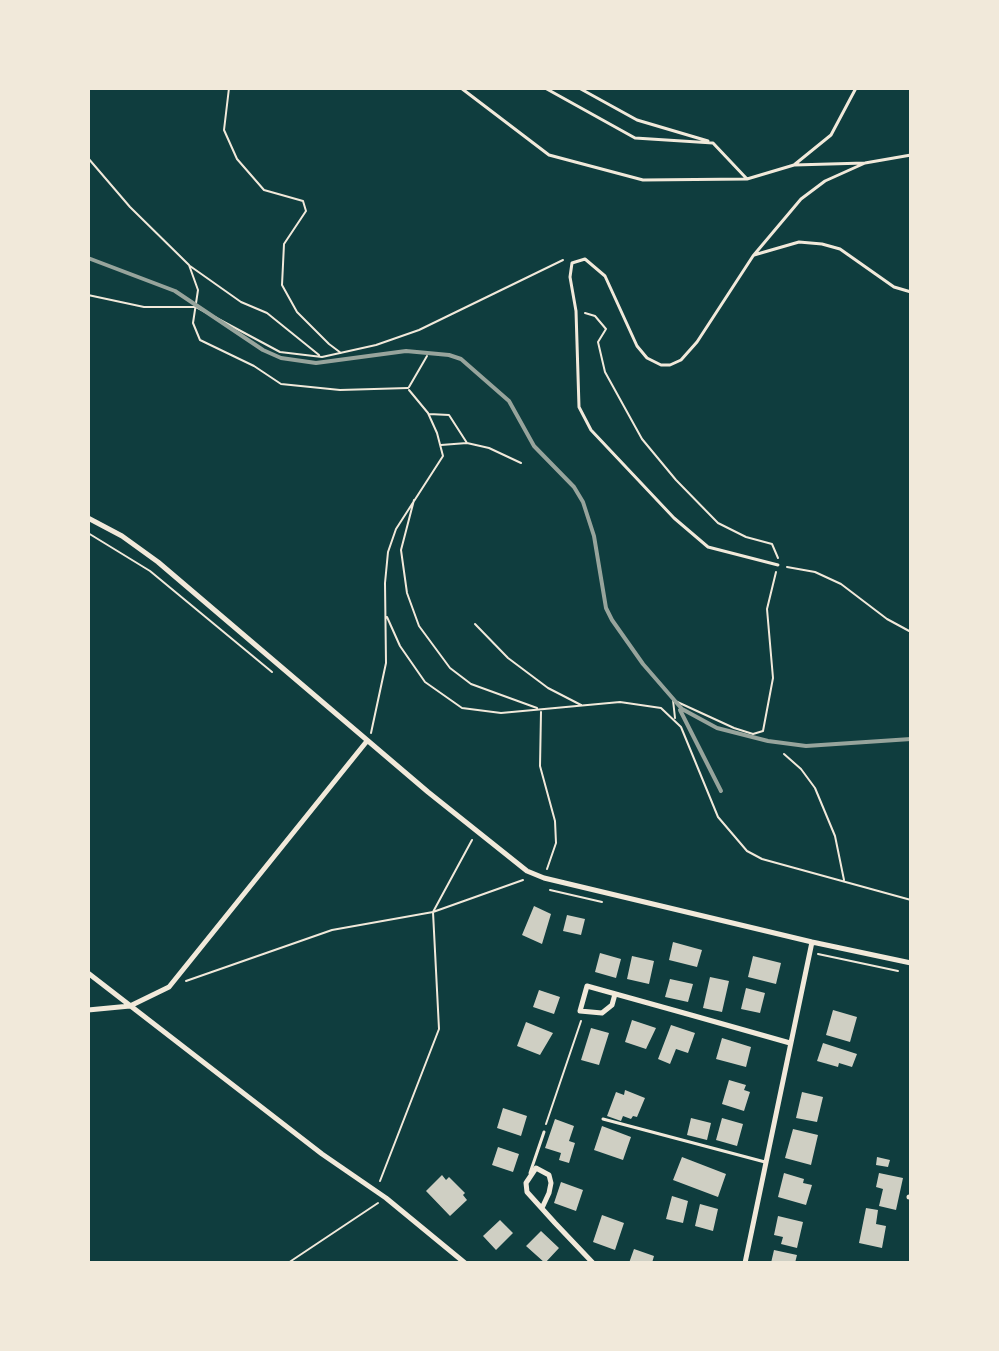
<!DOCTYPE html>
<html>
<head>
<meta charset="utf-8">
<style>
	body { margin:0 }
	#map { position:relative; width:999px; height:1351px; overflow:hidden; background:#0f3d3e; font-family:"Work Sans",sans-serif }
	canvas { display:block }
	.frame { position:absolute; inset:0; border:90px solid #f1e9da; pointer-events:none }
</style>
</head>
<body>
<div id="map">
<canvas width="999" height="1351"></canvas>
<div class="frame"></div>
</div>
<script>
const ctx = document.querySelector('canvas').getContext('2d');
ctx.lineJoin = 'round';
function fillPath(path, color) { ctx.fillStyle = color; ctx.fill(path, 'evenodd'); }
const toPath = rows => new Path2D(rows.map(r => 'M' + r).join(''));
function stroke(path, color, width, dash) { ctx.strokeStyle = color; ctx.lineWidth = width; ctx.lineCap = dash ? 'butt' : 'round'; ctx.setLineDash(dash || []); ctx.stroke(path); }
const building = toPath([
	[534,906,551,914,542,944,522,935],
	[567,915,585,919,581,935,563,931],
	[673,942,702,950,697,967,669,960],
	[600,953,621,959,616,978,595,972],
	[632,956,654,961,649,984,627,979],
	[753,956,781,963,776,984,748,977],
	[710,977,729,981,722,1012,703,1008],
	[670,979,693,984,688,1002,665,997],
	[746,988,765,993,760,1013,741,1009],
	[539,990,560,997,554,1014,533,1007],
	[833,1010,857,1017,850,1042,826,1035],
	[632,1020,656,1028,646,1049,625,1042],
	[526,1022,553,1033,540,1055,517,1046],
	[671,1025,695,1033,688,1053,676,1049,670,1064,658,1059],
	[591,1028,609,1033,599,1065,581,1060],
	[722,1038,751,1047,746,1067,716,1059],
	[823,1043,857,1054,852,1067,839,1063,838,1067,817,1061],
	[729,1080,746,1085,744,1090,750,1092,744,1111,722,1104],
	[625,1090,645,1098,637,1117,633,1116,631,1119,623,1116,621,1121,607,1116,616,1092,624,1095],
	[802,1092,823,1097,817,1122,796,1118],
	[503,1108,527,1116,521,1136,497,1128],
	[691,1118,711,1123,707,1140,687,1135],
	[722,1118,743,1124,737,1146,716,1140],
	[555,1119,574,1126,569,1141,575,1143,569,1163,559,1160,561,1153,545,1148],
	[602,1126,631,1137,623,1160,594,1150],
	[793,1129,818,1135,811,1165,785,1158],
	[498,1147,519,1154,513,1172,492,1165],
	[682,1157,726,1174,718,1197,673,1180],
	[877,1157,890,1160,888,1167,876,1165],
	[784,1173,804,1179,803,1183,812,1185,806,1205,778,1197],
	[879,1173,903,1178,896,1210,879,1206,883,1189,876,1187],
	[442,1175,446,1180,449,1177,465,1193,463,1195,467,1200,450,1216,426,1191],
	[561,1182,583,1190,576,1211,554,1203],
	[672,1196,688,1201,683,1223,666,1219],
	[700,1204,718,1209,713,1231,695,1226],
	[866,1208,878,1210,876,1224,886,1226,882,1248,859,1243],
	[602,1215,624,1223,615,1250,593,1242],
	[778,1216,803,1222,797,1248,781,1244,783,1237,774,1235],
	[500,1220,513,1233,496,1250,483,1236],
	[541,1231,559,1248,545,1263,526,1246],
	[634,1249,654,1256,652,1263,629,1263],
	[774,1250,797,1255,795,1263,771,1263]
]);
const path = toPath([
	[229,88,224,130,237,159,264,190,303,201,306,211,284,244,282,285,297,312,329,344,341,353],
	[88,158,130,207,189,265,198,290,193,323,200,340,254,366,281,384,340,390,408,388],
	[190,266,241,302,267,313,319,355],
	[88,295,144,307,196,307,280,352,322,357,376,345,419,330,563,260],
	[585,313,595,316,606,329,598,342,605,372,642,439,676,480,718,523,746,537,772,544,778,558],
	[409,387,427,356],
	[429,414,449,415,467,443],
	[441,445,467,443,489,448,521,463],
	[414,500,401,550,407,593,419,626,450,668,471,684,537,708],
	[88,533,150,571,272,672],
	[787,567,815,572,841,584,887,619,911,632],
	[387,617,400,646,425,682,462,708,501,713,620,702,661,708,681,727,718,817,747,851,762,859,911,900],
	[475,624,508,658,548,688,581,705],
	[541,712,540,766,555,821,556,843,547,869],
	[675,718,673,700,734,728,753,734,763,731,773,678,767,609,776,572],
	[371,733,386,663,385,583,388,552,396,529,443,456,437,433,428,413,409,390],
	[784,754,801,769,815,788,835,836,844,880],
	[550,890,602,902],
	[818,954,898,971],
	[186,981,332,930,433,912,523,880],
	[546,1124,581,1021],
	[380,1181,439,1029,433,912,472,840],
	[288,1263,378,1203]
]);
const service = toPath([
	[461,88,549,155,643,180,747,179],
	[545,88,635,138,713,143,747,179,794,165,865,163,911,155],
	[579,88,637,120,708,141],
	[794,165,831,135,856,88],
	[754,255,799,242,822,244,840,249,894,287,911,292],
	[778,565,708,547,674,518,591,430,579,407,576,311,570,277,572,263,585,259,605,276,637,346,647,358,661,365,670,365,681,360,697,342,753,256,801,199,825,181,865,163],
	[603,1119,765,1162],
	[530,1173,544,1132]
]);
const minor = toPath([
	[88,518,122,536,158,562,428,792,527,871,544,878,812,942,911,963],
	[88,973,322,1154,386,1198,465,1263],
	[615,994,612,1005,602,1013,580,1011,587,986,691,1015,790,1043],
	[88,1010,130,1006,169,987,367,741],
	[909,1197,911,1197],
	[542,1208,549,1193,551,1183,549,1175,536,1168,526,1183,527,1192,555,1223,593,1263],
	[745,1263,812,942]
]);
const rail = toPath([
	[88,258,175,291,263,350,281,358,316,363,406,351,449,355,461,359,509,401,534,446,574,487,583,502,594,536,606,608,612,620,643,664,682,709,717,728,768,741,806,746,911,739],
	[680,710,721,791]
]);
fillPath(building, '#cfcfc3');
stroke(path, '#f1e9da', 2);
stroke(service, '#f1e9da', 3);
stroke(minor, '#f1e9da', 5);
stroke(rail, '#97a49c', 4);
</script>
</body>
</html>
